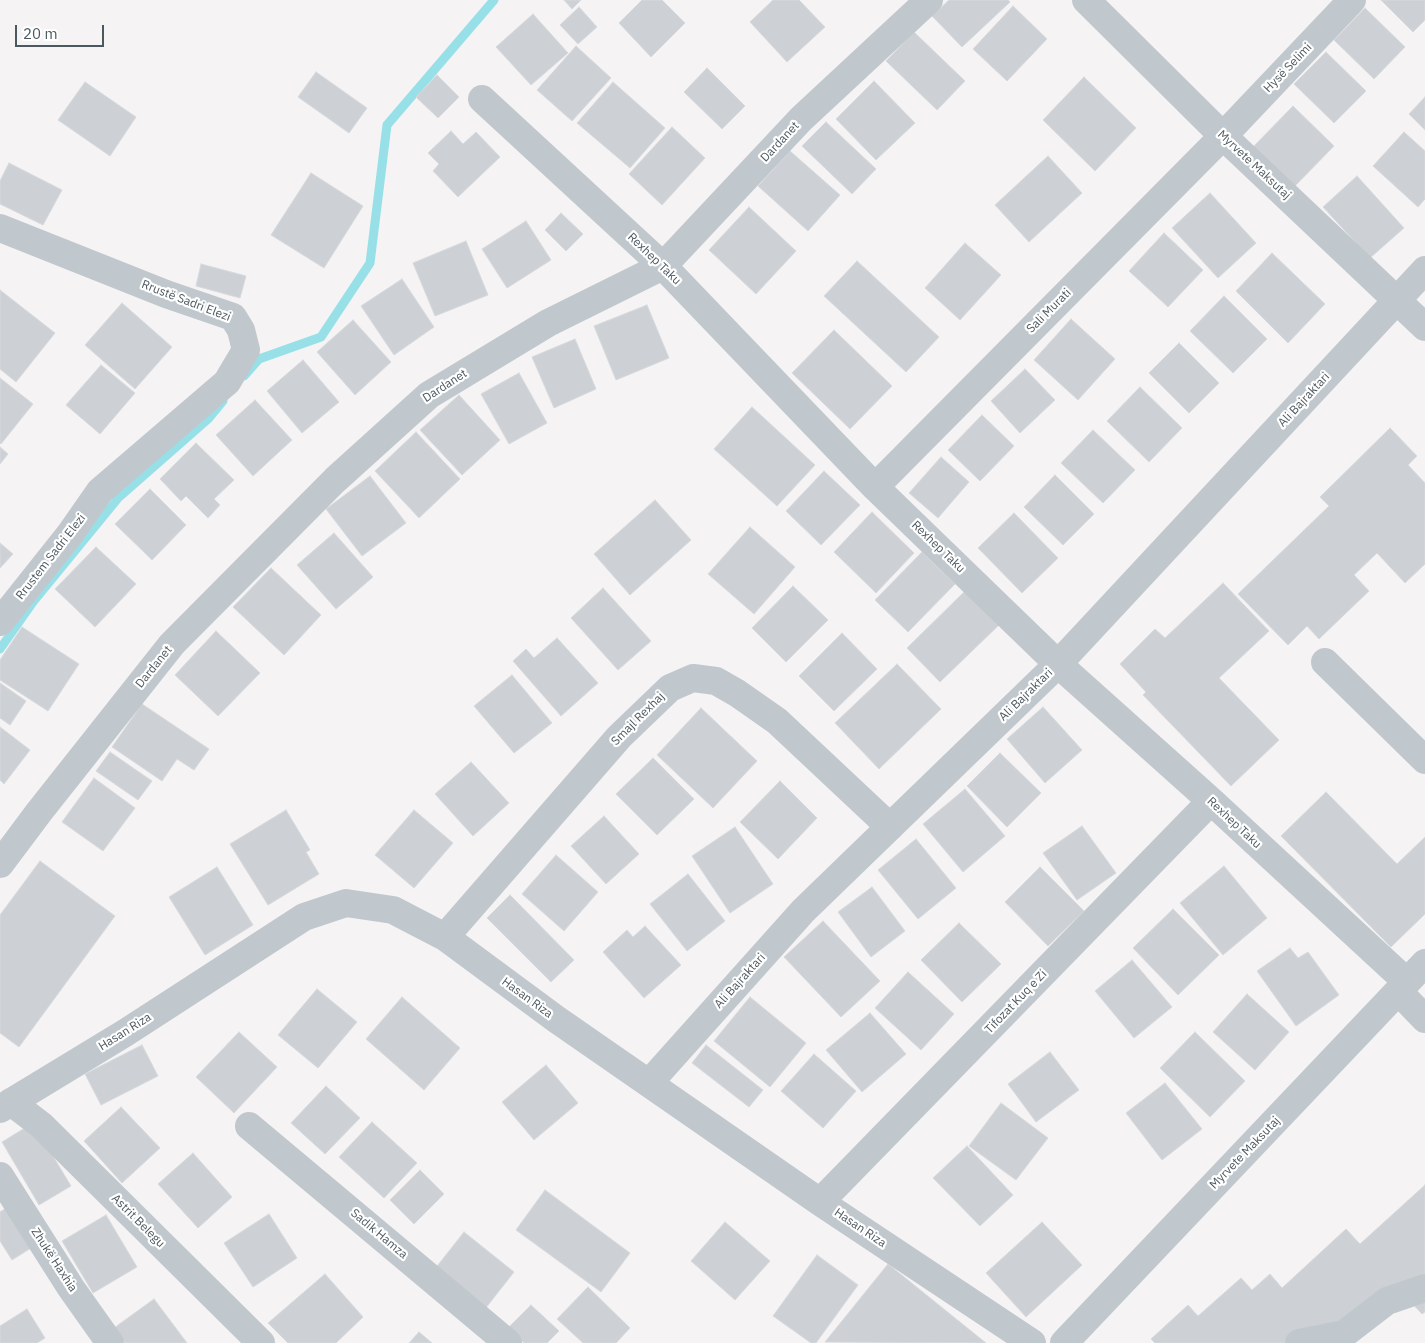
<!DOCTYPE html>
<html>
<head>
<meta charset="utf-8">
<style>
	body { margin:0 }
	#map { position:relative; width:1425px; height:1343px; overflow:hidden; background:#f5f3f3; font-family:"IBM Plex Sans",sans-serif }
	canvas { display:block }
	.scale { position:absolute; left:15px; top:25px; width:89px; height:22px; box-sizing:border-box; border:2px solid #4c585f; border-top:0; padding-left:6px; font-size:15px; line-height:18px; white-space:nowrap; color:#4c585f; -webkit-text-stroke:4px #fff; paint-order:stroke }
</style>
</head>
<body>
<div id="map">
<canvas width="1425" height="1343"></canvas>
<div class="scale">20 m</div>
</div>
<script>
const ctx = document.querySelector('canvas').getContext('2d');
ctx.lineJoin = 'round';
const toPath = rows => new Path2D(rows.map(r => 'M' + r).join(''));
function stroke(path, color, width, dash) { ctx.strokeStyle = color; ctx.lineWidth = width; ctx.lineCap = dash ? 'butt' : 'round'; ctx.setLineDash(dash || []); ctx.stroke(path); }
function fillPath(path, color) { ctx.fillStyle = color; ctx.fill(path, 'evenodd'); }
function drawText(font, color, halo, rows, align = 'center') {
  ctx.font = font + ' "IBM Plex Sans",sans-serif'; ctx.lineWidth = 4.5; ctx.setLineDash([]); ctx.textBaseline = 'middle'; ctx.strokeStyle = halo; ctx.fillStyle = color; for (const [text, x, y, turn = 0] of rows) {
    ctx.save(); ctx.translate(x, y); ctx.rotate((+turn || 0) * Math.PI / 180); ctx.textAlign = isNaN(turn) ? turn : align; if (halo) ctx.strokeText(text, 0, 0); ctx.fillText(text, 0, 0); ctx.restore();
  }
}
const stream = toPath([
	[244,376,259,359,321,337,370,263,387,125,494,0],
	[0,649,33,602,119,497,209,418,223,401]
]);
const building = toPath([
	[564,0,581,0,572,9,564,0],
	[642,0,662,0,685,23,651,57,619,23,642,0],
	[773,0,799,0,825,27,787,62,750,22,773,0],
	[949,0,1008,0,1010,2,962,47,932,16,949,0],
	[1381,0,1425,0,1425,20,1413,32,1381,0],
	[1013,6,1047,39,1007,81,973,49,1013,6],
	[579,7,597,27,578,44,560,25,579,7],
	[1365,8,1405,47,1374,79,1334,40,1365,8],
	[533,14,568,53,531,85,496,47,533,14],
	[914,32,965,81,937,110,886,61,914,32],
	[576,46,611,78,572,121,537,90,576,46],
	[1326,52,1366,91,1334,123,1294,84,1326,52],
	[707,68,745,106,722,129,684,92,707,68],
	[316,72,367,108,349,133,298,97,316,72],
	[437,75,459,97,438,118,416,97,437,75],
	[1084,77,1136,128,1095,171,1043,120,1084,77],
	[874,81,915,123,876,160,836,119,874,81],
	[85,82,136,117,110,156,58,120,85,82],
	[613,82,665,128,630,168,577,123,613,82],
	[1425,97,1425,130,1409,114,1425,97],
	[1293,106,1334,146,1294,187,1253,147,1293,106],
	[826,122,876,169,852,194,802,146,826,122],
	[672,127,705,158,662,205,629,174,672,127],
	[451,131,463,144,476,132,500,157,458,197,433,171,439,164,428,153,451,131],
	[1404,132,1425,151,1425,199,1418,207,1373,166,1404,132],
	[790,151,840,195,808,231,758,186,790,151],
	[1048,156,1082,193,1029,242,995,205,1048,156],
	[9,163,62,190,43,225,0,204,0,181,9,163],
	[311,173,363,206,324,268,271,235,311,173],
	[1357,176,1404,228,1370,258,1323,207,1357,176],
	[1210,193,1256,243,1218,278,1172,228,1210,193],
	[749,207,796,251,756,294,709,250,749,207],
	[561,213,583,234,566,251,545,230,561,213],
	[526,221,551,260,507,288,482,249,526,221],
	[1164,233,1203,270,1168,307,1129,271,1164,233],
	[466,241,488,295,435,316,413,263,466,241],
	[965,243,1001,275,960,320,925,288,965,243],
	[1272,253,1325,304,1288,343,1236,291,1272,253],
	[857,261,939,337,906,372,824,296,857,261],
	[201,264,246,276,240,298,196,286,201,264],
	[402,279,434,327,394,355,361,306,402,279],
	[0,290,55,333,16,382,0,369,0,290],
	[1224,296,1267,339,1233,373,1190,331,1224,296],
	[122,303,172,347,135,389,85,345,122,303],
	[647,305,669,358,616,380,594,326,647,305],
	[1071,319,1115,359,1078,400,1034,360,1071,319],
	[353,320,391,362,355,395,317,352,353,320],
	[834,330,892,386,850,429,792,373,834,330],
	[575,339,596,389,554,408,532,357,575,339],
	[1179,343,1219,383,1189,413,1149,373,1179,343],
	[303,360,339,402,302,433,267,391,303,360],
	[101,365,135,393,100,434,66,405,101,365],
	[1025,369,1055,400,1020,433,991,401,1025,369],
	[519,373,547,423,509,444,481,394,519,373],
	[0,378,33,404,1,444,0,443,0,378],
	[1140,387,1182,428,1149,462,1107,421,1140,387],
	[459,395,500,440,462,475,420,430,459,395],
	[255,400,292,440,253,476,216,435,255,400],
	[752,407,815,465,777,506,714,449,752,407],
	[982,415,1014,446,980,481,948,450,982,415],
	[1390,428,1417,456,1408,465,1425,483,1425,564,1405,583,1377,553,1354,575,1369,591,1319,639,1307,626,1288,645,1238,594,1329,506,1320,497,1390,428],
	[1093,430,1135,470,1103,503,1061,463,1093,430],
	[416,432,460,479,419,518,375,471,416,432],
	[196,443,234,480,214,499,220,505,208,518,186,496,181,501,160,479,196,443],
	[0,447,8,454,0,464,0,447],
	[941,457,969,482,938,518,909,493,941,457],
	[824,471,860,505,821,545,786,511,824,471],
	[1055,475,1094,514,1063,545,1024,507,1055,475],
	[370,476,406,523,362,556,326,509,370,476],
	[150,489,186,525,152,560,115,524,150,489],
	[655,500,691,540,630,595,594,554,655,500],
	[872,512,914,553,876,593,834,552,872,512],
	[1014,513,1058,558,1022,593,978,548,1014,513],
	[750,527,795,567,754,614,708,574,750,527],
	[334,533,373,577,336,609,297,565,334,533],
	[0,543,13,554,0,568,0,543],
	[96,547,136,584,95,627,55,589,96,547],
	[922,552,955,584,908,632,875,600,922,552],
	[271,568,321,615,284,655,233,607,271,568],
	[1223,583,1269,631,1219,678,1279,740,1231,786,1143,695,1146,692,1120,664,1155,629,1165,638,1223,583],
	[793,586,828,620,786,662,752,628,793,586],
	[603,588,651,641,618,670,571,618,603,588],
	[966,590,1000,624,940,682,907,648,966,590],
	[22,627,79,664,48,711,0,680,0,660,22,627],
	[216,631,260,673,218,716,175,675,216,631],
	[842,633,877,669,834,711,799,676,842,633],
	[557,638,598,683,561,716,513,661,526,649,534,658,557,638],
	[897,664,941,709,879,769,835,723,897,664],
	[512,675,552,723,514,753,474,706,512,675],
	[0,683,26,701,10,725,0,718,0,683],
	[142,704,209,749,194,770,177,759,162,781,112,747,142,704],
	[1043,707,1082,750,1045,783,1007,739,1043,707],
	[701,708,757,761,713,808,657,755,701,708],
	[0,727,30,750,4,784,0,780,0,727],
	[110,752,152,781,138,800,96,771,110,752],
	[1000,753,1041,793,1007,827,967,786,1000,753],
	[653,758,694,799,657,835,616,794,653,758],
	[471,762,509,803,473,836,435,794,471,762],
	[94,778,135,808,103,851,62,822,94,778],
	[780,781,817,818,778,859,740,822,780,781],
	[965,789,1005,836,963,872,923,824,965,789],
	[1326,792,1397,864,1425,837,1425,914,1391,947,1281,836,1326,792],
	[286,810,310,850,306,852,319,874,268,905,230,844,286,810],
	[414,810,453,843,414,888,375,855,414,810],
	[604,816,639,854,606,884,571,846,604,816],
	[1082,826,1116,873,1077,900,1043,853,1082,826],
	[735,827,773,884,730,913,692,856,735,827],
	[916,839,956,888,918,919,878,870,916,839],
	[556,855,598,892,564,931,522,894,556,855],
	[40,861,115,916,19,1047,0,1033,0,915,40,861],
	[1224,866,1267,918,1223,955,1180,903,1224,866],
	[217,867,253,925,205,955,169,897,217,867],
	[1040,867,1084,911,1048,946,1005,902,1040,867],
	[688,874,725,921,687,951,650,904,688,874],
	[872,887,905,931,871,957,838,912,872,887],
	[510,895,574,960,551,982,487,918,510,895],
	[1173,909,1219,955,1178,995,1133,948,1173,909],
	[823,921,880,981,841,1017,784,957,823,921],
	[959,923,1001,964,962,1002,921,960,959,923],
	[645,926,681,965,644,998,603,952,627,930,633,937,645,926],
	[1290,948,1298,958,1308,952,1339,995,1296,1026,1257,971,1290,948],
	[1132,960,1172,1007,1134,1038,1095,991,1132,960],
	[908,972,954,1014,921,1050,875,1008,908,972],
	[317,989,357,1022,318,1068,278,1035,317,989],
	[1247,994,1289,1032,1255,1070,1213,1032,1247,994],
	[402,997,460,1048,424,1090,366,1039,402,997],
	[750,997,806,1043,770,1087,714,1041,750,997],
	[870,1013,906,1054,862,1092,826,1050,870,1013],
	[239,1032,277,1067,234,1113,196,1077,239,1032],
	[1195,1032,1245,1081,1210,1117,1160,1068,1195,1032],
	[142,1045,158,1076,101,1105,85,1074,142,1045],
	[706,1045,763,1090,749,1107,692,1063,706,1045],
	[1050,1052,1079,1090,1036,1122,1008,1084,1050,1052],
	[814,1054,856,1091,823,1128,781,1091,814,1054],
	[546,1065,578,1103,534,1140,502,1102,546,1065],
	[1165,1083,1202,1129,1162,1160,1126,1113,1165,1083],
	[326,1086,360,1118,325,1154,291,1123,326,1086],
	[1001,1103,1048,1138,1016,1180,969,1146,1001,1103],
	[121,1107,160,1148,122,1183,84,1141,121,1107],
	[372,1122,417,1163,384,1198,339,1157,372,1122],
	[33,1123,71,1186,39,1205,2,1142,33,1123],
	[967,1146,1013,1195,980,1226,933,1178,967,1146],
	[193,1153,232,1197,198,1228,158,1184,193,1153],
	[420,1170,444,1194,414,1224,390,1200,420,1170],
	[1425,1185,1425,1312,1422,1314,1396,1286,1342,1343,1155,1343,1151,1339,1188,1305,1198,1316,1241,1278,1252,1290,1270,1274,1282,1288,1346,1229,1360,1244,1425,1185],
	[545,1190,630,1253,601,1292,516,1230,545,1190],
	[14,1203,39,1243,12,1260,0,1241,0,1212,14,1203],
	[269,1214,297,1258,253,1287,224,1243,269,1214],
	[106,1215,137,1267,93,1293,62,1241,106,1215],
	[725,1222,770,1261,735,1300,691,1261,725,1222],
	[1042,1222,1082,1265,1026,1317,986,1273,1042,1222],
	[464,1232,514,1272,485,1309,434,1270,464,1232],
	[817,1255,858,1285,816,1343,811,1343,773,1316,817,1255],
	[888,1264,986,1343,825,1342,888,1264],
	[325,1274,363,1317,336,1343,288,1343,268,1323,325,1274],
	[588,1287,630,1328,616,1343,583,1343,557,1319,588,1287],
	[154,1299,187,1343,125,1343,114,1328,154,1299],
	[531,1305,559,1331,547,1343,524,1343,508,1328,531,1305],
	[27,1309,45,1338,37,1343,0,1343,0,1326,27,1309],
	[419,1332,432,1343,409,1343,419,1332]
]);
const minor = toPath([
	[1086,0,1223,136,1425,327],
	[482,99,663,266,875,487,1058,664,1211,801,1407,982],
	[0,228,166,294,233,317,241,330,246,350,227,382,100,491,70,534,0,622],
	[875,487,1223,136,1352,0],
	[1325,662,1425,760],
	[0,864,39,812,172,644,335,480,429,395,548,323,663,266,801,119,929,0],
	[445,937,619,737,670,688,693,678,716,681,737,693,777,721,890,827],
	[1399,992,1425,1019],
	[649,1083,803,911,1058,664,1425,270],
	[11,1102,41,1125,261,1343],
	[0,1109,125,1033,304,917,346,903,393,910,445,937,556,1019,820,1202,1032,1343],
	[249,1126,508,1343],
	[0,1176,71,1288,110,1343],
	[820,1202,1211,801],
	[1064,1343,1425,963],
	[1299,1343,1344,1334,1387,1301,1425,1288]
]);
const streetNames = [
	["Hysë Selimi",1288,68,-46],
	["Dardanet",780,142,-47],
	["Myrvete Maksutaj",1254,165,43],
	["Rexhep Taku",654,259,44],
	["Rrustë Sadri Elezi",186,301,21],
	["Sali Murati",1049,311,-45],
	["Dardanet",445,386,-33],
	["Ali Bajraktari",1304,400,-47],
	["Rexhep Taku",938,547,44],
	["Rrustem Sadri Elezi",51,557,-52],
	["Dardanet",154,667,-51],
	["Ali Bajraktari",1026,695,-44],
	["Smajl Rexhaj",638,719,-45],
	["Rexhep Taku",1234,823,43],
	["Ali Bajraktari",740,981,-48],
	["Hasan Riza",527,998,36],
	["Tifozat Kuq e Zi",1016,1002,-46],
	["Hasan Riza",125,1032,-32],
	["Myrvete Maksutaj",1245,1153,-46],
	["Astrit Belegu",138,1221,45],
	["Hasan Riza",860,1228,34],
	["Sadik Hamza",379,1234,40],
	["Zhukë Haxhia",54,1260,57]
];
stroke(stream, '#97e0e7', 9);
fillPath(building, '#cdd0d4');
stroke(building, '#d7dadd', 1);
stroke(minor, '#c0c8ce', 28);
drawText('12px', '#4c585f', '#fff', streetNames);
</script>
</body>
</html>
